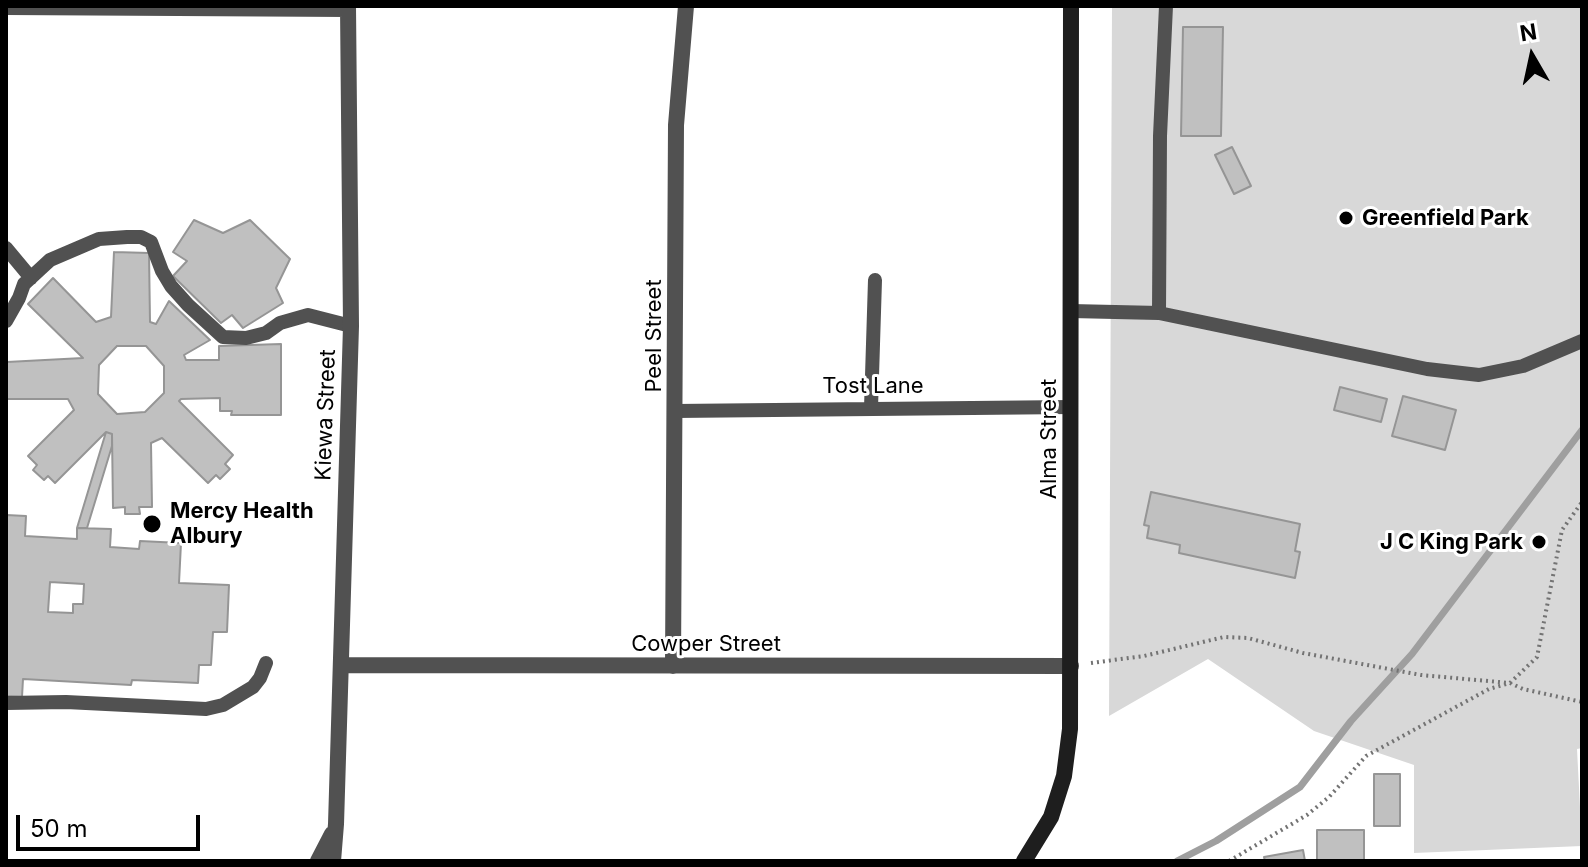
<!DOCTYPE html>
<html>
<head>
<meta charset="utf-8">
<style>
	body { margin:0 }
	#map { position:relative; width:1588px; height:867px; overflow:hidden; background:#fff; font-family:Inter,sans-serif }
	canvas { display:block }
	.frame { position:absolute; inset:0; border:8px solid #000; pointer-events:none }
	.north { position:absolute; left:1492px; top:16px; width:80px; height:80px; -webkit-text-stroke:6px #fff; paint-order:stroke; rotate:351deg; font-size:22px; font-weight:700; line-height:32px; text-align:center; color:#000 }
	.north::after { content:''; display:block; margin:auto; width:28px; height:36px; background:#000; clip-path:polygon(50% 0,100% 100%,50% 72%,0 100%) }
	.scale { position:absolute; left:16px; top:815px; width:184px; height:36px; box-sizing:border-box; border:4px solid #000; border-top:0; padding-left:10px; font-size:24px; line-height:28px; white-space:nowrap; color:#000; -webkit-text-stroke:6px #fff; paint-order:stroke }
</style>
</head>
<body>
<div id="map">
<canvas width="1588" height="867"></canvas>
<div class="frame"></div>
<div class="north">N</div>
<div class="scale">50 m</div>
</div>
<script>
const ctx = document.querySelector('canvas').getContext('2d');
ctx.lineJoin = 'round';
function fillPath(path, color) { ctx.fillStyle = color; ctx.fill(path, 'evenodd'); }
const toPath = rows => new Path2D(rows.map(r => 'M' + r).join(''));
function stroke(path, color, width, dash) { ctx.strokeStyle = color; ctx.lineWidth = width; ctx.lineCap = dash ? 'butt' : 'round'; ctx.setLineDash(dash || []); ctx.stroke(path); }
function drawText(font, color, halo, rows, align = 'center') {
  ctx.font = font + ' Inter,sans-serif'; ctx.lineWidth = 6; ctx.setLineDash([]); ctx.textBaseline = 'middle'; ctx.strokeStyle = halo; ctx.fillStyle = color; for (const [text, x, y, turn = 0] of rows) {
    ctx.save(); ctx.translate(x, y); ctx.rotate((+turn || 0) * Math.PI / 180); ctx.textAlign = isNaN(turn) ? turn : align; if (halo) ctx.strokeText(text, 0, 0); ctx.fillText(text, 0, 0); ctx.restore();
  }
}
const green = toPath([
	[1112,6,1582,6,1582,748,1577,749,1582,846,1414,853,1414,765,1314,731,1208,659,1109,716]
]);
const stream = toPath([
	[1177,861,1216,841,1300,787,1351,721,1412,654,1582,430]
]);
const building = toPath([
	[1183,27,1223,27,1221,136,1181,136,1183,27],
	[1232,147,1251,186,1234,194,1215,155,1232,147],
	[194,220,223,233,250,220,290,259,276,288,283,303,243,328,232,315,221,323,173,276,187,261,173,252,194,220],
	[114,252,149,253,150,322,156,324,169,301,210,340,184,355,186,360,219,360,219,346,281,344,281,415,231,415,232,411,220,411,220,398,181,399,179,401,233,455,225,464,230,469,220,479,216,475,208,483,162,438,151,443,152,507,139,507,140,514,125,514,125,507,113,508,112,434,106,432,55,483,48,476,44,480,33,470,37,465,28,456,74,410,68,399,6,399,7,362,83,358,28,304,53,278,96,322,111,317,114,252],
	[117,346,146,346,164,366,164,393,145,412,117,414,98,394,99,365,117,346],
	[1340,387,1387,399,1381,422,1334,410,1340,387],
	[1403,396,1456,410,1445,450,1392,436,1403,396],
	[106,432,112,434,112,446,87,528,77,528,106,432],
	[1151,492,1300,524,1295,551,1300,552,1295,578,1179,553,1180,545,1147,538,1149,526,1144,525,1151,492],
	[6,515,26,516,25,536,77,539,77,528,111,529,110,547,139,549,140,541,181,543,179,583,229,585,227,632,213,632,211,665,199,665,198,683,132,680,131,685,23,679,22,697,6,696,6,515],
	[50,582,84,584,83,604,73,604,73,613,48,612,50,582],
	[1374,774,1400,774,1400,826,1374,826,1374,774],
	[1317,830,1364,830,1364,861,1317,861,1317,830],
	[1303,850,1305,861,1265,861,1264,857,1303,850]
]);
const path = toPath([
	[1091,663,1144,656,1224,637,1248,638,1303,653,1421,675,1510,683,1523,689,1582,702],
	[1229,861,1307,815,1329,797,1366,756,1489,689,1510,683,1537,657,1562,530,1582,502]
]);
const lane = toPath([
	[6,248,31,278],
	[1071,311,1159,313,1427,369,1479,375,1523,366,1582,341],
	[1159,313,1160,136,1166,6],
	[6,321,19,298,24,284,50,260,99,239,127,237,141,237,151,242,162,271,171,286,188,305,223,337,246,338,266,333,280,323,308,315,351,326],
	[871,408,875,280],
	[675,411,1071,407],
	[6,703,66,702,206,709,223,705,253,687,260,678,266,663]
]);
const street = toPath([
	[6,7,348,9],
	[341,665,1071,666],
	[673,666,676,125,686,6],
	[318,861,332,834],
	[333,861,336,824,351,326,348,6]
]);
const secondary = toPath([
	[1024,861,1051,817,1064,776,1070,729,1071,6]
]);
const markers = [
	[1346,218,8,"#000"],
	[152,524,10,"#000"],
	[1539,542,8,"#000"]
];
const poiNames = [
	["Greenfield Park",1362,218],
	["Mercy Health",170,511],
	["Albury",170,536],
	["J C King Park",1523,542,"right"]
];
const streetNames = [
	["Peel Street",654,336,-90],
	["Tost Lane",873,386],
	["Kiewa Street",326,415,-88],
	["Alma Street",1049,439,-90],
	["Cowper Street",706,644]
];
fillPath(green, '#d8d8d8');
stroke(stream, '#9f9f9f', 7);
fillPath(building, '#c0c0c0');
stroke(building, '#959595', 2);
stroke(path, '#737373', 4, [2, 4]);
stroke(lane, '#515151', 14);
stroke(street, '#515151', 16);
stroke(secondary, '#1e1e1e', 16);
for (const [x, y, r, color] of markers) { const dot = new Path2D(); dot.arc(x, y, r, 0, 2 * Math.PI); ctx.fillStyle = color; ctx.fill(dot); stroke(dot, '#fff', 3); }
drawText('bold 22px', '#000', '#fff', poiNames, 'left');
drawText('22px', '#000', '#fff', streetNames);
</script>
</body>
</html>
